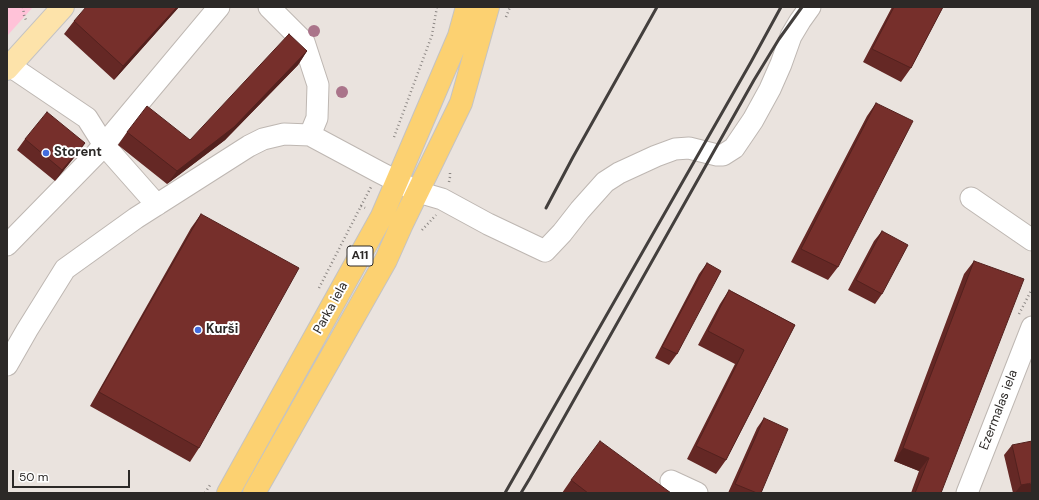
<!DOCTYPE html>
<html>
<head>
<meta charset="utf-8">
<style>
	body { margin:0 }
	#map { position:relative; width:1039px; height:500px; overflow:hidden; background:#eae3de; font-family:"DM Sans",sans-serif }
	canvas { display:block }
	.frame { position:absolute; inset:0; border:8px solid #2c2927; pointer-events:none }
	.scale { position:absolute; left:12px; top:470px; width:118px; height:18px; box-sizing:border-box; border:2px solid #2c2927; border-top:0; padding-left:5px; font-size:12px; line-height:14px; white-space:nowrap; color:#2c2927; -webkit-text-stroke:3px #fff; paint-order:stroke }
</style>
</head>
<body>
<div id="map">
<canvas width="1039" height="500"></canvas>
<div class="frame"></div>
<div class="scale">50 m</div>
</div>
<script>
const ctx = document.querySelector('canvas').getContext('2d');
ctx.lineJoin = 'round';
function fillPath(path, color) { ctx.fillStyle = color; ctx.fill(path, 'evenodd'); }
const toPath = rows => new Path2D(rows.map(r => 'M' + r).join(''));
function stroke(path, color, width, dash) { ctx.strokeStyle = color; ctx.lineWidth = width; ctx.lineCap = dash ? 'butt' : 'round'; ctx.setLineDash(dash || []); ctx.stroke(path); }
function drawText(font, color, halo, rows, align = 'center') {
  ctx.font = font + ' "DM Sans",sans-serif'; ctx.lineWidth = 4; ctx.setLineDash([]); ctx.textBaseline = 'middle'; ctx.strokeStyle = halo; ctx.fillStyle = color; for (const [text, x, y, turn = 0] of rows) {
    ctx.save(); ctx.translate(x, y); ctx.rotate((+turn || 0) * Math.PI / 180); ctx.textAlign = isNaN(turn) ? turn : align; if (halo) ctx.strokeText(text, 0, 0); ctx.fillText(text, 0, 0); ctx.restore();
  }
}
const green = toPath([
	[7,7,33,7,7,36]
]);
const path = toPath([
	[23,7,24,15,26,20],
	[506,17,510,7],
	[394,137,432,35,437,7],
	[449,182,450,177,450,170],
	[361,206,371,187],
	[422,230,436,215],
	[319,288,361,206,365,208],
	[1019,314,1032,289],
	[205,493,210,485]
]);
const minor = toPath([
	[269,7,304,42,318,85,317,118,310,135],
	[10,66,87,118,104,145,157,205],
	[971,198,1032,240],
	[7,245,96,154,219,7],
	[7,365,27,330,65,269,136,218,249,146,263,139,284,134,310,135,379,172,418,192,442,199,488,224,545,251,562,233,580,210,605,182,619,173,656,156,675,149,689,148,717,155,723,155,734,148,753,120,770,89,781,64,791,36,800,21,810,7],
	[671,481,697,493],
	[967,493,1032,327]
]);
const major = toPath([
	[7,69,63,7]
]);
const highway = toPath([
	[228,493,382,216,459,36,467,7],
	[254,493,386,260,402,224,461,103,488,7]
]);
const rail = toPath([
	[546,208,573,157,657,7],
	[505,493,751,62,781,7],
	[521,493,530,478,754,80,779,39,802,7]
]);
const trees = [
	[314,31],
	[342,92]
];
const wall = toPath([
	[179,7,114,80,64,34,74,21],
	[892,7,943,7,911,68,901,82,863,62],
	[307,51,298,65,225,140,167,184,118,145,127,132,190,140],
	[876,103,838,267,828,280,791,262,867,116],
	[25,139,85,143,77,154,55,181,17,150],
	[201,214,199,448,190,462,90,406,191,228],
	[882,231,882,294,875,304,848,290,874,241],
	[974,261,941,493,911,493,919,471,894,461,964,274],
	[707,263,677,354,669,365,655,358,699,274],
	[729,290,795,325,726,460,716,474,687,459,735,364,698,345,720,304],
	[764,418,761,493,728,493,757,428],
	[1012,445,1032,492,1028,493,1013,493,1004,455],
	[571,480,671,493,562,493]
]);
const shadedWall = toPath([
	[177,7,179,7,114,80,123,66],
	[307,51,298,65,225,140,167,184,177,171],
	[85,143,77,154,55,181,62,170],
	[903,448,929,458,919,471,894,461],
	[1032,483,1032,492,1028,493,1015,493,1021,485]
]);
const building = toPath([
	[86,7,177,7,123,66,74,21,86,7],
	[894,7,943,7,911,68,872,49,894,7],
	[289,34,307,51,234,127,177,171,127,132,147,106,190,140,289,34],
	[876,103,913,121,838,267,801,249,876,103],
	[47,112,85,143,62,170,25,139,47,112],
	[201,214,299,268,199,448,99,392,201,214],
	[882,231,908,245,882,294,856,280,882,231],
	[974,261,1024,279,941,493,915,493,929,458,903,448,974,261],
	[707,263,721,271,677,354,662,347,707,263],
	[729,290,795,325,726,460,696,446,744,350,708,331,729,290],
	[764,418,788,429,761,493,757,493,735,484,764,418],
	[600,441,671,493,588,493,571,480,600,441],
	[1032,441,1032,483,1021,485,1012,445,1032,441]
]);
const markers = [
	[46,153,4,"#426cdd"],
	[198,330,4,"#426cdd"]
];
const shields = [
	[360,256,26]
];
const shieldNames = [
	["A11",360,256]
];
const poiNames = [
	["Storent",54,153],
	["Kurši",206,330]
];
const streetNames = [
	["Parka iela",331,308,-61],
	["Ezermalas iela",999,410,-69]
];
fillPath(green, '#ffc2d8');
stroke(minor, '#beb7b2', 23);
stroke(major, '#c4c3c3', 24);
stroke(highway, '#c4c3c3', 24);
stroke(path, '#8b8683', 2.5, [1, 3]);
stroke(minor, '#fff', 21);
stroke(major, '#fde3aa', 22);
stroke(highway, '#fcd171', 22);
stroke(rail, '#433f3d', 3);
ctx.fillStyle = '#aa748a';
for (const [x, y] of trees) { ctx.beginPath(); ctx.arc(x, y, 6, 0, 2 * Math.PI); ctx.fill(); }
fillPath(wall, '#652825');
fillPath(shadedWall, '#53211e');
fillPath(building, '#762f2b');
stroke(building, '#53211e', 1);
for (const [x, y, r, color] of markers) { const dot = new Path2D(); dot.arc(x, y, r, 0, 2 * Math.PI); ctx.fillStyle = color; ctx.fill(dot); stroke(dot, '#fff', 1.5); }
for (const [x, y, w] of shields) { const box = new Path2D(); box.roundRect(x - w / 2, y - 10, w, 20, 3); ctx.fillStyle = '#fff'; ctx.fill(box); stroke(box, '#2c2927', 1); }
drawText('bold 12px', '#2c2927', null, shieldNames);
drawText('bold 13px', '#2c2927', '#fff', poiNames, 'left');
drawText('13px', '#2c2927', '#fff', streetNames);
</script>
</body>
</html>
